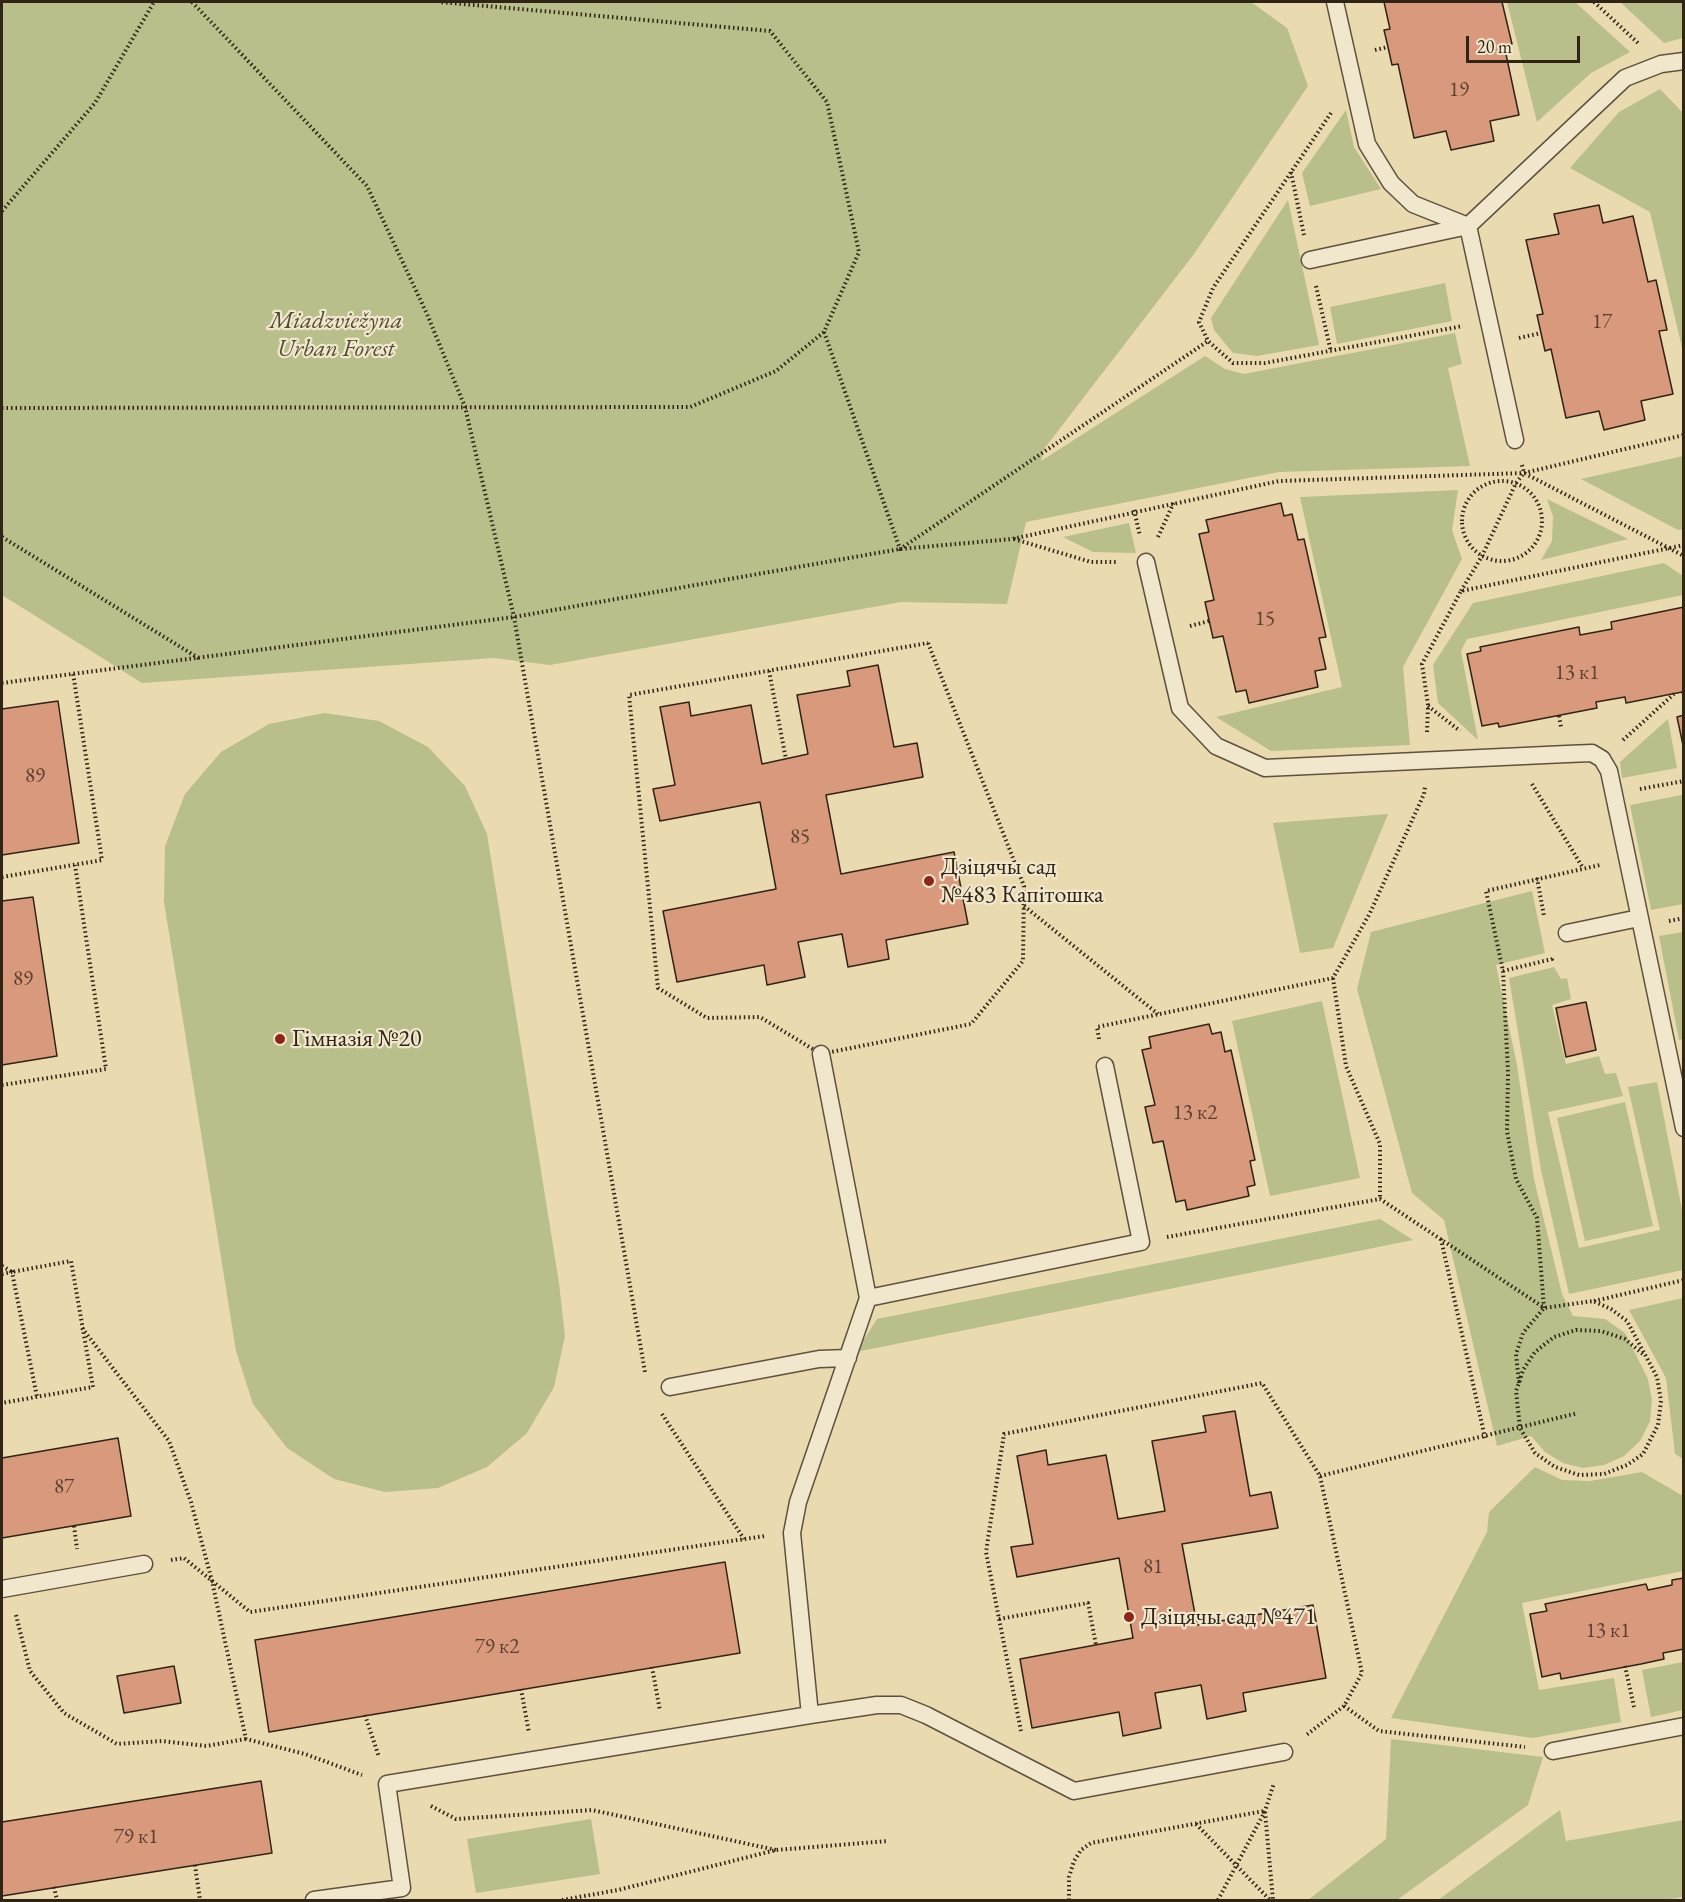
<!DOCTYPE html>
<html>
<head>
<meta charset="utf-8">
<style>
	body { margin:0 }
	#map { position:relative; width:1685px; height:1902px; overflow:hidden; background:#eadab0; font-family:"EB Garamond",serif }
	canvas { display:block }
	.frame { position:absolute; inset:0; border:3px solid #302417; pointer-events:none }
	.scale { position:absolute; left:1466px; top:36px; width:114px; height:27px; box-sizing:border-box; border:3px solid #302417; border-top:0; padding-left:8px; font-size:18px; line-height:21px; white-space:nowrap; color:#302417; -webkit-text-stroke:4px #f1e7cc; paint-order:stroke }
</style>
</head>
<body>
<div id="map">
<canvas width="1685" height="1902"></canvas>
<div class="frame"></div>
<div class="scale">20 m</div>
</div>
<script>
const ctx = document.querySelector('canvas').getContext('2d');
ctx.lineJoin = 'round';
function fillPath(path, color) { ctx.fillStyle = color; ctx.fill(path, 'evenodd'); }
const toPath = rows => new Path2D(rows.map(r => 'M' + r).join(''));
function stroke(path, color, width, dash) { ctx.strokeStyle = color; ctx.lineWidth = width; ctx.lineCap = dash ? 'butt' : 'round'; ctx.setLineDash(dash || []); ctx.stroke(path); }
function drawText(font, color, halo, rows, align = 'center') {
  ctx.font = font + ' "EB Garamond",serif'; ctx.lineWidth = 4.5; ctx.setLineDash([]); ctx.textBaseline = 'middle'; ctx.strokeStyle = halo; ctx.fillStyle = color; for (const [text, x, y, turn = 0] of rows) {
    ctx.save(); ctx.translate(x, y); ctx.rotate((+turn || 0) * Math.PI / 180); ctx.textAlign = isNaN(turn) ? turn : align; if (halo) ctx.strokeText(text, 0, 0); ctx.fillText(text, 0, 0); ctx.restore();
  }
}
const green = toPath([
	[2,2,1251,2,1287,28,1308,86,1194,254,1044,449,1041,461,1205,356,1225,369,1244,374,1455,333,1462,364,1448,368,1470,466,1279,472,1026,522,1007,604,901,602,550,665,494,658,142,683,2,595],
	[1507,2,1575,2,1630,52,1591,73,1537,122],
	[1620,2,1683,2,1683,38,1664,43],
	[1660,89,1683,113,1683,352,1650,212,1570,168,1619,112],
	[1346,110,1354,147,1381,189,1310,206,1302,173],
	[1288,200,1319,345,1257,356,1233,353,1214,330,1211,318],
	[1445,283,1452,321,1337,344,1330,307],
	[1683,456,1683,529,1678,530,1581,479],
	[1458,490,1452,530,1462,559,1403,667,1410,745,1271,751,1216,717,1342,687,1300,497],
	[1547,499,1628,539,1541,560,1552,541,1553,516],
	[1129,523,1136,553,1093,552,1063,537],
	[1664,563,1683,576,1683,595,1467,639,1461,651,1478,740,1438,703,1433,665,1473,603],
	[324,713,379,721,428,747,465,786,487,834,559,1283,565,1336,554,1387,527,1433,487,1467,438,1488,385,1492,334,1479,287,1448,253,1404,236,1351,164,902,165,846,185,794,221,752,269,724],
	[1668,719,1677,768,1622,778,1620,762],
	[1682,795,1683,904,1651,910,1630,805],
	[1388,814,1333,948,1300,953,1273,823],
	[1532,891,1545,953,1496,965,1517,1065,1534,1179,1562,1294,1573,1316,1605,1319,1625,1333,1648,1379,1652,1400,1650,1421,1640,1441,1624,1456,1604,1465,1583,1468,1563,1463,1545,1452,1531,1436,1497,1446,1444,1220,1412,1193,1357,989,1371,932],
	[1683,932,1684,1039,1679,1040,1659,936],
	[1554,967,1561,979,1567,978,1571,999,1552,1005,1566,1064,1599,1056,1605,1074,1616,1073,1623,1096,1548,1112,1579,1248,1660,1230,1628,1087,1657,1082,1683,1215,1683,1270,1569,1294,1541,1170,1509,978],
	[1322,1001,1360,1178,1270,1196,1232,1021],
	[1625,1102,1653,1226,1585,1241,1557,1118],
	[1380,1219,1413,1240,856,1352,877,1319],
	[1683,1298,1684,1298,1683,1459,1675,1454,1666,1378,1629,1310],
	[1535,1467,1562,1480,1590,1481,1642,1472,1683,1496,1683,1571,1522,1603,1539,1690,1614,1678,1621,1722,1533,1738,1391,1718,1487,1532,1489,1512],
	[1683,1662,1683,1710,1651,1717,1642,1670],
	[1391,1739,1543,1757,1528,1805,1397,1900,1308,1900,1386,1839],
	[1560,1810,1566,1841,1683,1820,1683,1897,1664,1900,1438,1900],
	[591,1819,600,1874,476,1893,467,1839]
]);
const building = toPath([
	[1384,2,1502,2,1512,44,1504,45,1519,115,1490,121,1494,141,1451,150,1446,131,1414,138,1398,64,1392,65,1388,47,1384,30,1390,29,1384,2],
	[1599,205,1603,223,1633,216,1648,282,1656,280,1667,330,1659,331,1673,394,1641,401,1645,420,1604,430,1599,411,1566,418,1551,349,1545,351,1537,315,1543,314,1526,240,1559,234,1554,214,1599,205],
	[1281,503,1284,516,1292,514,1298,540,1304,539,1326,637,1319,638,1326,669,1315,671,1318,687,1249,703,1246,690,1236,692,1223,636,1213,638,1205,602,1214,600,1199,534,1209,532,1206,520,1281,503],
	[1684,607,1684,699,1682,692,1626,703,1625,697,1596,702,1597,708,1499,727,1498,723,1482,726,1467,654,1481,651,1480,647,1579,627,1580,635,1612,629,1611,622,1684,607],
	[878,665,894,747,917,743,923,777,826,795,841,874,954,852,968,924,886,940,889,959,848,967,842,934,798,942,805,977,767,985,764,965,677,982,663,911,776,889,760,802,660,821,653,789,675,785,660,707,689,702,691,716,751,705,762,764,808,754,797,695,850,686,847,671,878,665],
	[58,701,79,843,2,855,2,709,58,701],
	[1684,715,1684,750,1677,717,1684,715],
	[33,897,57,1056,2,1065,2,901,33,897],
	[1586,1002,1596,1050,1566,1057,1556,1008,1586,1002],
	[1209,1024,1212,1034,1221,1032,1225,1052,1231,1050,1255,1160,1250,1161,1255,1185,1247,1187,1249,1196,1187,1210,1185,1200,1176,1202,1163,1141,1153,1143,1145,1107,1155,1105,1142,1050,1151,1048,1149,1037,1209,1024],
	[1235,1411,1250,1496,1271,1492,1278,1528,1182,1544,1197,1625,1313,1605,1326,1678,1243,1693,1246,1711,1207,1719,1201,1685,1155,1693,1161,1728,1123,1736,1119,1712,1032,1728,1020,1659,1133,1638,1119,1558,1017,1577,1011,1547,1033,1544,1017,1456,1046,1450,1048,1465,1106,1455,1118,1519,1165,1511,1152,1441,1206,1432,1203,1416,1235,1411],
	[118,1438,131,1516,2,1538,2,1458,118,1438],
	[725,1562,740,1653,269,1732,255,1640,725,1562],
	[1684,1578,1684,1649,1663,1653,1664,1659,1641,1664,1561,1679,1560,1673,1542,1677,1530,1614,1547,1611,1545,1604,1646,1584,1648,1590,1672,1585,1672,1580,1684,1578],
	[174,1666,181,1703,124,1713,117,1676,174,1666],
	[261,1781,272,1853,2,1896,2,1822,261,1781]
]);
const path = toPath([
	[192,2,367,186,427,314,465,407,514,617,645,1372],
	[1594,2,1638,43],
	[1375,50,1388,47],
	[1331,113,1213,288,1199,322,1208,341,1233,363,1265,363,1463,326],
	[1291,172,1304,235],
	[2,211,95,103,154,2],
	[1316,286,1331,352],
	[824,332,900,549,1208,341],
	[1519,338,1541,333],
	[2,408,690,407,776,371,824,332,859,252,827,102,770,31,440,2],
	[1522,465,1524,473,1684,556],
	'1462 521a40 40 0 1 1 80 0a40 40 0 1 1-80 0Z',
	[1134,510,1140,536],
	[2,537,200,659],
	[1158,537,1174,502],
	[1014,539,1091,562,1118,562],
	[1461,591,1482,556,1516,483,1524,473],
	[1190,626,1209,621],
	[928,643,1024,886,1023,961,971,1024,821,1054,760,1017,707,1018,658,988,629,695,928,643],
	[769,671,786,759],
	[2,683,514,617,900,549,1012,539,1279,481,1524,473,1684,435],
	[1428,706,1460,731],
	[1559,716,1561,727],
	[1427,732,1428,705,1422,664,1461,591,1684,545],
	[1623,740,1674,694],
	[1532,784,1583,868],
	[1640,789,1684,781],
	[2,877,102,860,73,673],
	[1537,878,1544,916],
	[1024,906,1158,1014],
	[1669,921,1684,918],
	[1503,971,1552,959,1552,956],
	[1333,978,1346,1066,1380,1144,1380,1199],
	[1099,1039,1097,1027,1333,978,1370,913,1424,794,1425,787],
	[2,1085,106,1069,75,865],
	[1167,1237,1380,1199,1543,1307],
	[1441,1239,1485,1438],
	[2,1266,12,1272,71,1261,93,1387,2,1403],
	[2,1274,12,1272,37,1397],
	[1594,1301,1684,1280],
	[1544,1308,1537,1218,1516,1179,1507,1131,1508,1072,1503,971,1486,891,1600,865],
	[82,1328,169,1441,191,1502,212,1581,246,1739,305,1754,362,1775],
	[1519,1383,1516,1354,1523,1333,1544,1308,1593,1301,1611,1309,1627,1321,1657,1377,1661,1401,1658,1425,1643,1454,1627,1465,1604,1474,1579,1475,1555,1467,1535,1453,1520,1428,1516,1391,1519,1383,1523,1370,1535,1352,1554,1337,1576,1330,1601,1331,1625,1339,1644,1355],
	[662,1414,744,1539],
	[1320,1476,1578,1413],
	[74,1526,77,1549],
	[171,1560,184,1558,250,1612,765,1536],
	[16,1615,30,1671,64,1713,117,1744,162,1741,206,1746,246,1739],
	[999,1619,1088,1603,1096,1645],
	[1625,1666,1634,1707],
	[652,1667,660,1711],
	[521,1689,529,1733],
	[1344,1706,1379,1731,1525,1747],
	[365,1715,379,1757],
	[1021,1731,986,1552,1004,1434,1262,1383,1320,1476,1362,1673,1344,1706,1305,1736],
	[431,1806,456,1819,592,1810,776,1850],
	[1265,1812,1273,1900],
	[1196,1824,1270,1900],
	[195,1865,200,1900],
	[54,1887,57,1900],
	[562,1900,618,1890,776,1850,888,1841],
	[1069,1900,1069,1877,1074,1861,1081,1850,1091,1843,1264,1811],
	[1218,1900,1265,1811,1274,1783]
]);
const service = toPath([
	[1335,2,1367,144,1391,183,1413,204,1468,226,1515,440],
	[1310,260,1468,226,1625,78,1661,64,1684,61],
	[1146,562,1180,708,1216,746,1265,768,1567,754,1592,753,1602,759,1609,771,1684,1128],
	[1567,933,1639,918],
	[821,1054,868,1298],
	[670,1387,819,1359,848,1358],
	[2,1589,144,1564],
	[810,1715,877,1705,901,1705,926,1715,1074,1791,1284,1752],
	[1553,1751,1684,1726],
	[314,1900,402,1888,387,1784,810,1715,792,1533,798,1502,868,1298,1141,1242,1105,1066]
]);
const markers = [
	[929,881,6,"#8f2418"],
	[280,1039,6,"#8f2418"],
	[1129,1617,6,"#8f2418"]
];
const numberNames = [
	["19",1459,90],
	["17",1602,322],
	["15",1265,619],
	["13 к1",1577,673],
	["89",35,776],
	["85",800,837],
	["89",23,979],
	["13 к2",1195,1113],
	["87",64,1487],
	["81",1153,1567],
	["13 к1",1608,1631],
	["79 к2",497,1647],
	["79 к1",136,1837]
];
const parkNames = [
	["Miadzviežyna",336,321],
	["Urban Forest",336,349]
];
const poiNames = [
	["Дзіцячы сад",941,867],
	["№483 Капітошка",941,895],
	["Гімназія №20",292,1039],
	["Дзіцячы сад №471",1141,1617]
];
fillPath(green, '#b8bf8a');
fillPath(building, '#d8997c');
stroke(building, '#302417', 1.5);
stroke(service, '#5e523d', 19);
stroke(path, '#302417', 4, [1.5, 3]);
stroke(service, '#f1e7cc', 16);
for (const [x, y, r, color] of markers) { const dot = new Path2D(); dot.arc(x, y, r, 0, 2 * Math.PI); ctx.fillStyle = color; ctx.fill(dot); stroke(dot, '#f1e7cc', 2); }
drawText('21px', '#5a4130', null, numberNames);
drawText('italic 24px', '#524b34', '#f1e7cc', parkNames);
drawText('24px', '#302417', '#f1e7cc', poiNames, 'left');
</script>
</body>
</html>
